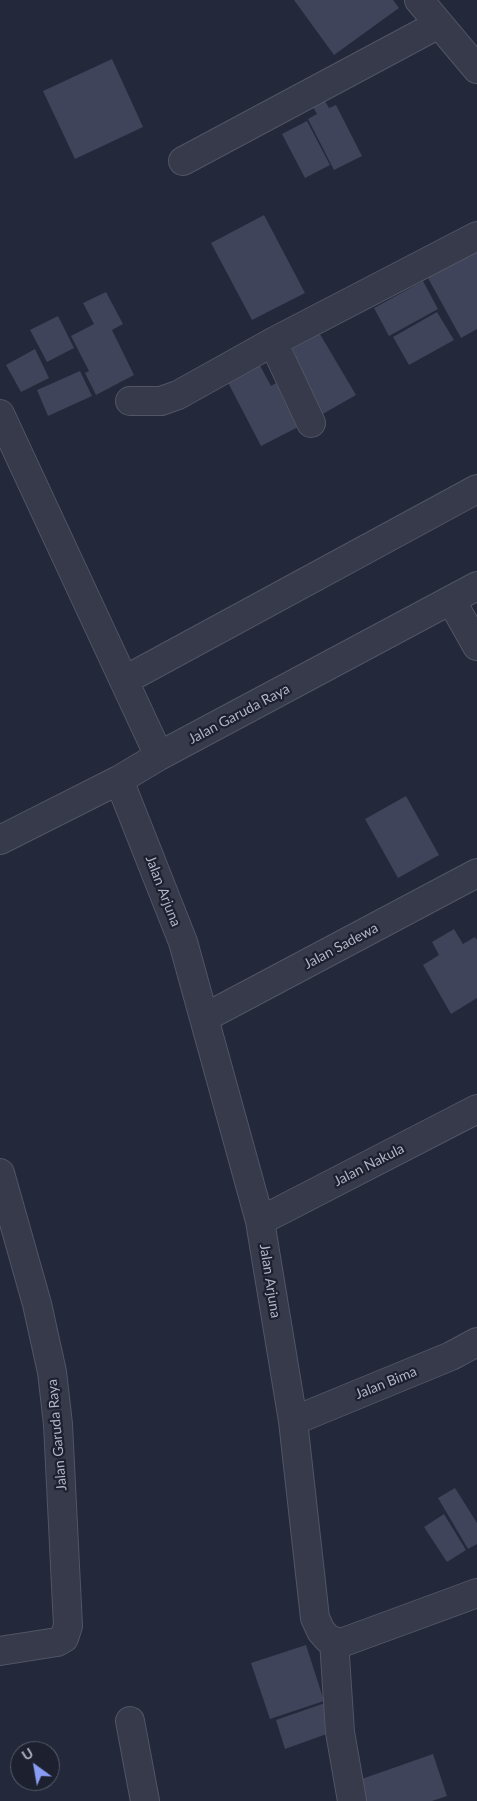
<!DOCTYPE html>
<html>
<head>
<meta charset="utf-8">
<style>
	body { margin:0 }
	#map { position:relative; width:477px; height:1801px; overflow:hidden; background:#23283a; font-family:Lato,sans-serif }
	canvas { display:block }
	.north { position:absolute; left:10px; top:1741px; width:50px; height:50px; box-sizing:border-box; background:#1c202f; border:1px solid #585c6b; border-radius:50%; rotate:328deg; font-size:14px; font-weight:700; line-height:20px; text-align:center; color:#b1b5c6 }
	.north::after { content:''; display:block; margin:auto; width:18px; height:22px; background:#889cf4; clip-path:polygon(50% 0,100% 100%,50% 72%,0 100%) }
</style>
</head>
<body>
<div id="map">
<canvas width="477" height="1801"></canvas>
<div class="north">U</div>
</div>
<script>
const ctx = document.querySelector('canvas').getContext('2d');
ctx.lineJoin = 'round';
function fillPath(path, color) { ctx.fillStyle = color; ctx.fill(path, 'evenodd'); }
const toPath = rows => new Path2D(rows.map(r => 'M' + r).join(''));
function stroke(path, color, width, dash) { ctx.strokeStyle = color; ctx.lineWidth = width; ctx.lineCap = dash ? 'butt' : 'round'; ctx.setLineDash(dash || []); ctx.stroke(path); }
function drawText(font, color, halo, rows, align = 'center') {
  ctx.font = font + ' Lato,sans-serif'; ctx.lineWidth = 4.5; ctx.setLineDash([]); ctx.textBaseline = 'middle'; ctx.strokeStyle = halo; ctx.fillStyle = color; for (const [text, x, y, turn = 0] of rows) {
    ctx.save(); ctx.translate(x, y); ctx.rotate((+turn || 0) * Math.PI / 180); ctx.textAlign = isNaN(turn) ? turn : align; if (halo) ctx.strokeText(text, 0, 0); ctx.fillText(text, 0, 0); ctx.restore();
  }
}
const building = toPath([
	[294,0,393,0,399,8,334,55],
	[112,59,143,127,75,159,43,91],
	[325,101,329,108,336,105,362,156,334,170,308,119,317,114,313,107],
	[307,121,330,165,305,178,282,134],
	[264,215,305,293,252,320,211,243],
	[477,240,477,329,461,338,423,269],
	[423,281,438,309,389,336,374,308],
	[106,292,123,324,112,330,134,375,96,395,85,373,89,371,71,336,94,324,83,303],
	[437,312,454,340,409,365,393,337],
	[58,316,74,348,47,362,30,330],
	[317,329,356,395,321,415,282,349],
	[35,349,49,378,21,392,6,365],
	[257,360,271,386,285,378,308,422,261,446,225,377],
	[80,371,92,396,48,416,37,390],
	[406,796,439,855,398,878,365,819],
	[454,929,463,944,475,937,477,940,477,998,451,1014,423,965,439,955,432,942],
	[455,1488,477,1523,477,1544,468,1549,438,1498],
	[444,1514,466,1550,447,1562,424,1527],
	[306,1645,324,1701,270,1719,251,1663],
	[325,1703,335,1731,285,1749,276,1720],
	[433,1754,447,1796,432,1801,362,1801,356,1781]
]);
const minor = toPath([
	[419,0,477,69],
	[183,161,439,24],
	[273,342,311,423],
	[130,401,161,401,178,395,273,342,477,236],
	[0,414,159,756],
	[451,600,477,646],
	[125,680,477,489],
	[119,780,183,942,260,1221,293,1421,315,1618,321,1631,328,1639,341,1643,477,1593],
	[0,840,119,780,159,756,477,586],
	[204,1018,477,873],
	[0,1173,37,1304,52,1372,58,1424,68,1626,64,1638,57,1642,0,1651],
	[260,1221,477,1109],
	[293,1421,451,1356,477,1342],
	[334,1641,340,1732,352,1801],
	[130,1721,145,1801]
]);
const streetNames = [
	["Jalan Garuda Raya",239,714,-28],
	["Jalan Arjuna",163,891,69],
	["Jalan Sadewa",341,946,-28],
	["Jalan Nakula",369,1165,-27],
	["Jalan Arjuna",270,1281,81],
	["Jalan Bima",386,1383,-22],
	["Jalan Garuda Raya",57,1435,-95]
];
fillPath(building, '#3f445a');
stroke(minor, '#515565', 30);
stroke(minor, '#363a4a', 28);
drawText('14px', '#b1b5c6', '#1c202f', streetNames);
</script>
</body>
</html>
